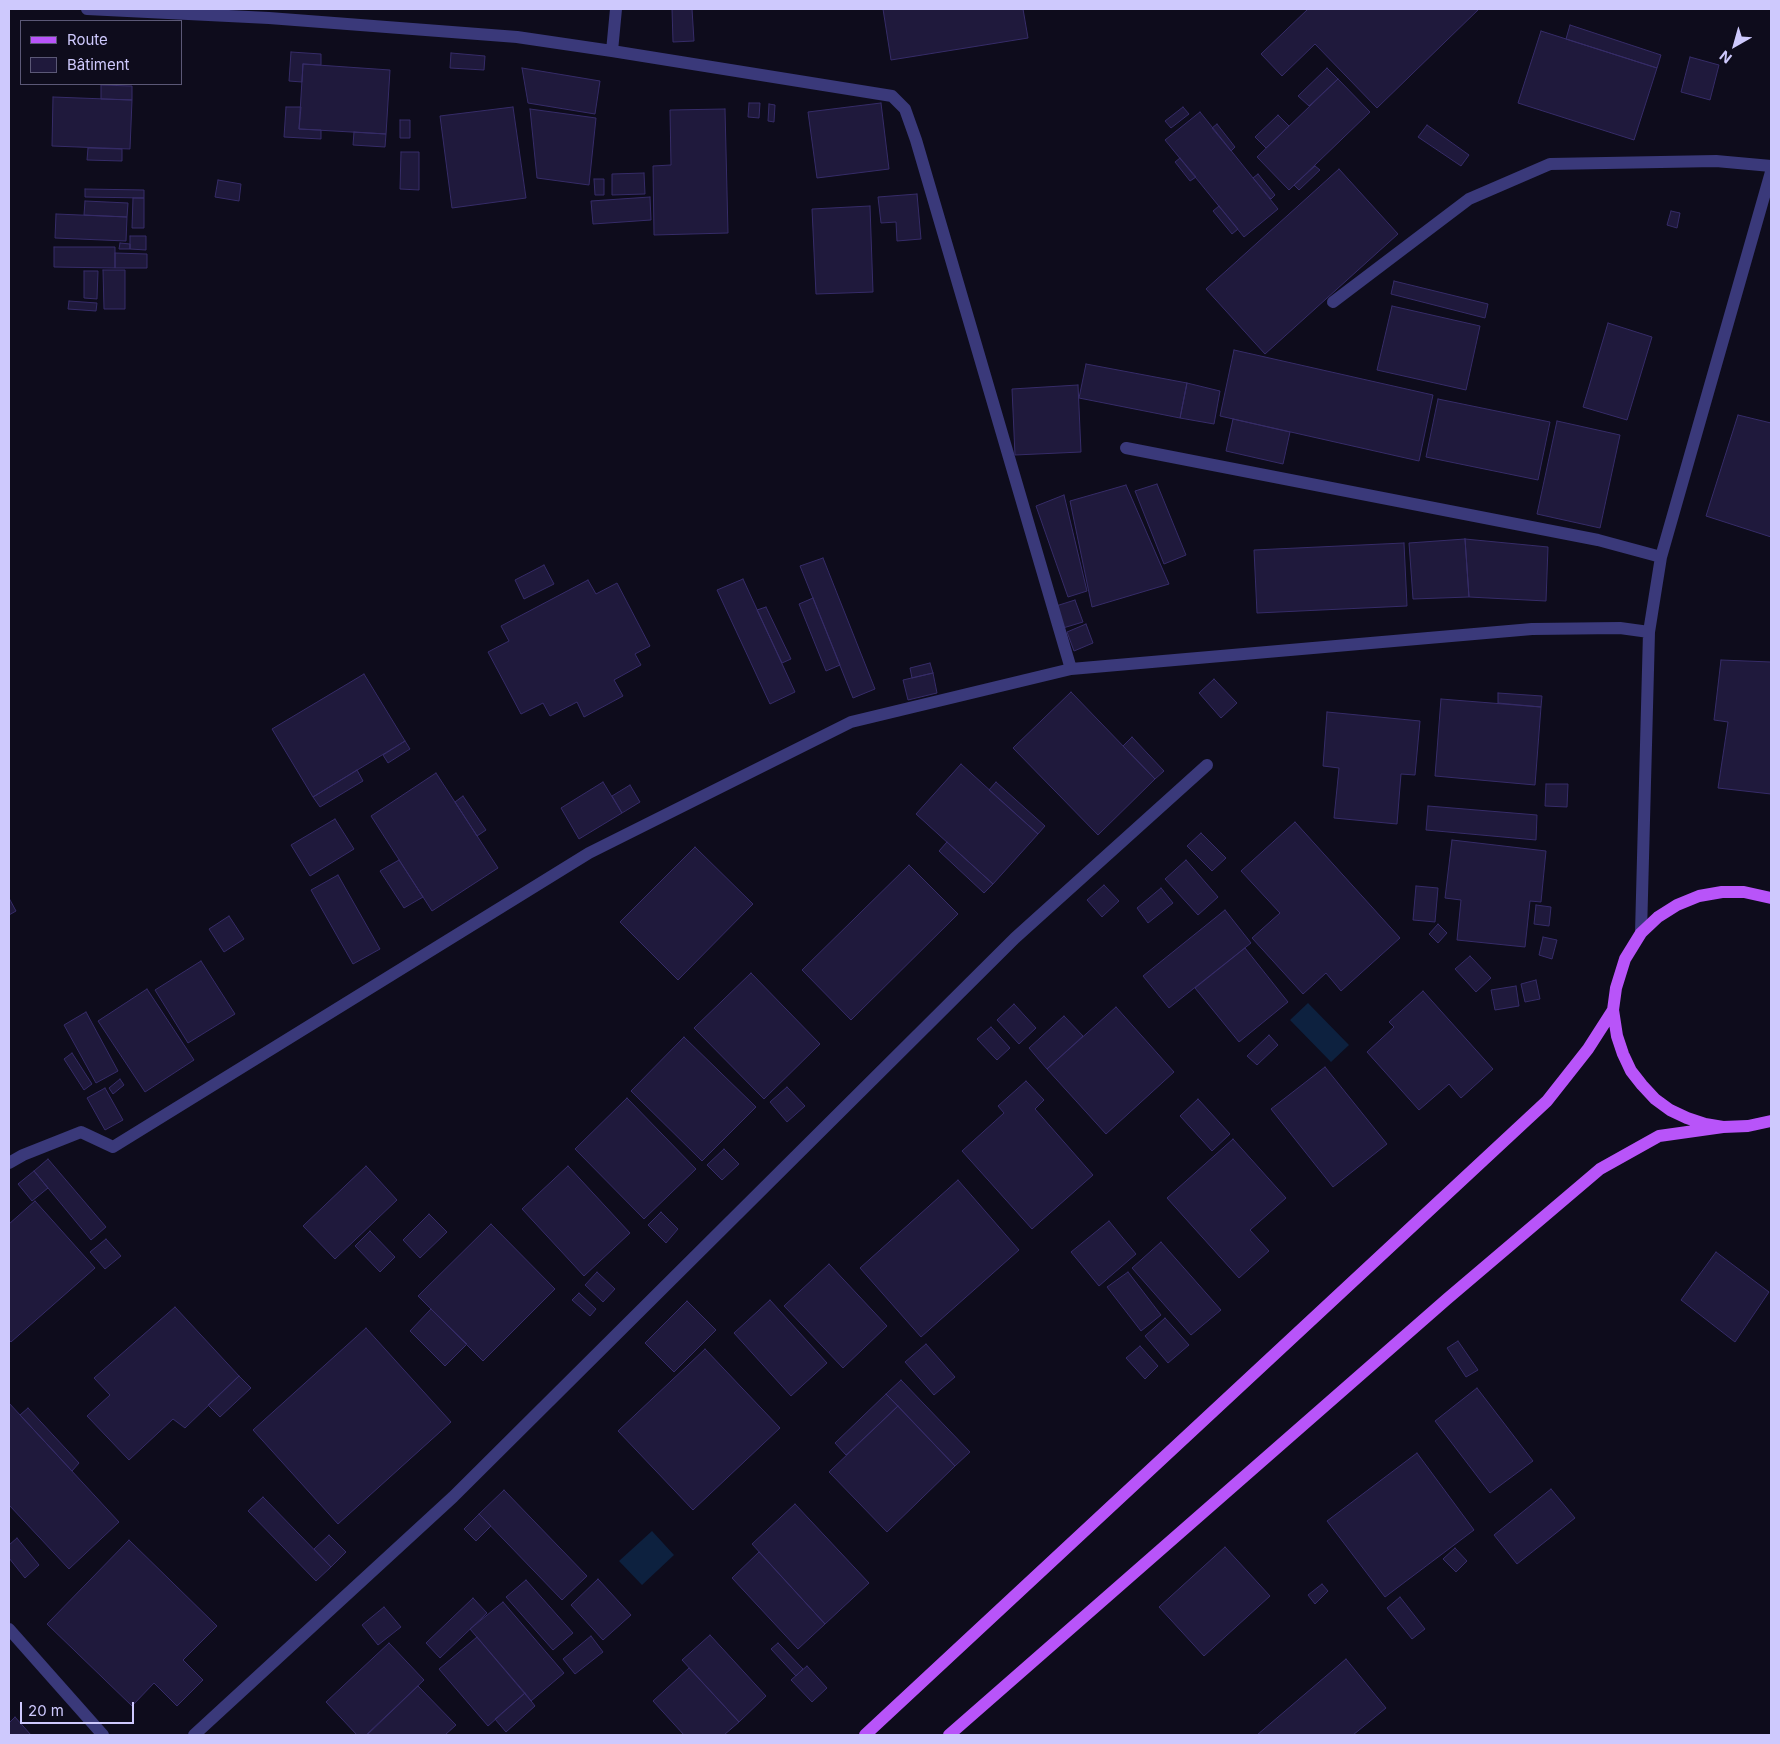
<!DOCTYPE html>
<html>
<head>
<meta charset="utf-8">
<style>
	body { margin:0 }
	#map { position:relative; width:1780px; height:1744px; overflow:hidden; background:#0e0c1c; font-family:Inter,sans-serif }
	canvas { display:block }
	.frame { position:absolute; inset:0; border:10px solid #cec9fd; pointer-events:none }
	.legend { position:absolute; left:20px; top:20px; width:162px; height:65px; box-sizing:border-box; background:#0e0c1c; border:1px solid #5b5876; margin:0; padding:6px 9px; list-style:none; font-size:15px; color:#cec9fd }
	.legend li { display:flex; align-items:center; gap:10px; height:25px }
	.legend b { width:25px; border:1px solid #5b5876 }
	.north { position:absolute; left:1710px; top:20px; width:50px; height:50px; -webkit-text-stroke:4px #0e0c1c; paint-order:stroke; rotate:218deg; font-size:14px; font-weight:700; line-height:20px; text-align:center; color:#cec9fd }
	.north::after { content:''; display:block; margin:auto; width:18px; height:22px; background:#cec9fd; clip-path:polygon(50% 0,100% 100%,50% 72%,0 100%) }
	.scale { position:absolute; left:20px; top:1702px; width:114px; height:22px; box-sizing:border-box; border:2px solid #cec9fd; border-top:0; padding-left:6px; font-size:15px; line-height:18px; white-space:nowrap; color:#cec9fd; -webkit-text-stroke:4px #0e0c1c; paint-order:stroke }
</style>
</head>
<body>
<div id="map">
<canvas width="1780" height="1744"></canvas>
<div class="frame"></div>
<ul class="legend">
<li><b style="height:6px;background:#b854f9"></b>Route</li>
<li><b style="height:14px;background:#1f193c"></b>Bâtiment</li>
</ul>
<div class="north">N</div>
<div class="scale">20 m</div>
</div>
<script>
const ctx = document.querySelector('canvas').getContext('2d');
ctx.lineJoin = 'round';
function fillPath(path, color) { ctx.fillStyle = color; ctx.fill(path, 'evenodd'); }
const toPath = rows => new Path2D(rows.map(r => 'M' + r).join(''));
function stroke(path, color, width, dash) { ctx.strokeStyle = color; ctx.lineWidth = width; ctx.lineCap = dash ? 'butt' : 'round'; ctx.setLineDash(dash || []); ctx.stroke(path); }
const water = toPath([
	[1308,1003,1349,1045,1331,1062,1290,1020],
	[652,1531,674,1555,642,1585,619,1561]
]);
const building = toPath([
	[672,9,692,9,694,41,673,42,672,9],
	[883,9,1023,9,1028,38,891,60,883,9],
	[1308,9,1479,9,1377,108,1315,44,1282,76,1261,54,1308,9],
	[1570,25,1661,55,1657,68,1566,39,1570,25],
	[1541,31,1657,68,1634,140,1518,103,1541,31],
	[291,52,321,54,321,65,303,64,302,82,289,81,291,52],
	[451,53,485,56,484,70,450,68,451,53],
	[1690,57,1719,65,1710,100,1681,92,1690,57],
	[303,64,390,70,386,134,299,129,303,64],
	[522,68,600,81,595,114,528,103,522,68],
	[1327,68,1338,79,1309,106,1298,96,1327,68],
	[1338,79,1370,112,1289,190,1257,157,1338,79],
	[101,85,132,86,132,100,101,99,101,85],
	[53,97,132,100,130,149,52,146,53,97],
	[749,103,760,103,759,118,748,117,749,103],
	[881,103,889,169,817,178,808,112,881,103],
	[769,104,775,105,774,122,768,121,769,104],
	[286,107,301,107,299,129,321,130,321,139,284,137,286,107],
	[513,107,526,198,452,208,440,116,513,107],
	[1183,107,1189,114,1171,128,1165,121,1183,107],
	[530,109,596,118,589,185,537,178,530,109],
	[725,109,728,233,654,235,653,166,671,165,670,110,725,109],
	[1200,112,1278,209,1244,237,1165,140,1200,112],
	[1278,115,1289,126,1266,148,1255,137,1278,115],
	[400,120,410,120,410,138,400,138,400,120],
	[1217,124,1235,147,1231,151,1212,128,1217,124],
	[1427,125,1469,155,1461,166,1418,137,1427,125],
	[354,132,386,134,385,147,353,145,354,132],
	[88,148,122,149,122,161,87,160,88,148],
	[401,152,419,152,419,190,400,189,401,152],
	[1180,158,1196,177,1190,181,1175,162,1180,158],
	[1315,166,1320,170,1299,190,1294,185,1315,166],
	[1339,169,1398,234,1265,354,1206,289,1339,169],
	[644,173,645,194,612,195,612,174,644,173],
	[1258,174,1275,195,1271,199,1253,178,1258,174],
	[594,179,604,179,604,195,595,195,594,179],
	[218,180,241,184,239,201,215,197,218,180],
	[85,189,144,190,144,198,85,197,85,189],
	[917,194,921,239,897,241,896,222,881,223,878,197,917,194],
	[650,197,651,220,593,224,591,201,650,197],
	[133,198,144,198,144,228,132,228,133,198],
	[85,201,128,203,127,217,84,215,85,201],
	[870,206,873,292,816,294,812,209,870,206],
	[1219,206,1238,229,1232,234,1213,211,1219,206],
	[1671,211,1680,213,1677,228,1667,225,1671,211],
	[56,214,127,217,126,241,55,238,56,214],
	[130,236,146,236,146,250,130,249,130,236],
	[120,243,130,244,130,249,119,249,120,243],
	[54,247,115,247,115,268,54,267,54,247],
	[115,253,147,254,147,268,115,268,115,253],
	[103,270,125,270,125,309,104,309,103,270],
	[84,271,98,271,97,299,84,298,84,271],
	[1394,281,1488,304,1485,318,1391,294,1394,281],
	[69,301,97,303,96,311,68,309,69,301],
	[1392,306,1480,326,1466,390,1377,370,1392,306],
	[1608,323,1652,337,1627,420,1583,407,1608,323],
	[1234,350,1433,395,1419,461,1220,416,1234,350],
	[1086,364,1187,383,1180,418,1079,398,1086,364],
	[1187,383,1220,391,1214,424,1180,418,1187,383],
	[1078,385,1081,452,1015,455,1012,389,1078,385],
	[1438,399,1550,422,1538,480,1426,457,1438,399],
	[1738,415,1771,423,1771,537,1706,516,1738,415],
	[1233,419,1290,432,1283,464,1226,451,1233,419],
	[1557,421,1620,435,1600,528,1537,514,1557,421],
	[1157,484,1186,555,1164,564,1135,491,1157,484],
	[1126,485,1169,584,1092,607,1070,501,1126,485],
	[1064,495,1087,591,1068,597,1036,506,1064,495],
	[1465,539,1548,547,1546,601,1469,597,1465,539],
	[1465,539,1469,597,1413,599,1409,543,1465,539],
	[1404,543,1407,606,1257,613,1254,550,1404,543],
	[823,558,875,689,853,698,800,566,823,558],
	[544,565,554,584,524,599,515,580,544,565],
	[743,579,795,692,770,704,717,590,743,579],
	[588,580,596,594,617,583,650,646,635,654,641,665,614,680,623,696,584,717,577,702,550,716,543,703,521,714,488,652,509,641,501,626,588,580],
	[813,598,840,665,826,671,799,604,813,598],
	[1075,600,1083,622,1063,628,1056,606,1075,600],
	[766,607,791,659,782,663,757,610,766,607],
	[1086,624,1093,643,1074,651,1067,632,1086,624],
	[1721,660,1771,662,1771,794,1718,788,1728,722,1714,720,1721,660],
	[930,663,933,673,912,678,910,668,930,663],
	[933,673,937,693,908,700,903,680,933,673],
	[364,674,405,741,313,797,272,729,364,674],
	[1214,679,1237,703,1221,718,1199,693,1214,679],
	[1071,692,1155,779,1098,835,1013,748,1071,692],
	[1498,693,1542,696,1541,707,1498,703,1498,693],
	[1441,699,1541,707,1535,785,1435,776,1441,699],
	[1327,712,1420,721,1415,775,1401,774,1397,824,1334,818,1339,768,1323,766,1327,712],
	[1132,737,1164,771,1155,779,1123,746,1132,737],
	[405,741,410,749,388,763,383,755,405,741],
	[961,764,1038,834,993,884,916,814,961,764],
	[357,770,363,781,320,807,313,797,357,770],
	[436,773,498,868,432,911,371,816,436,773],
	[603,782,622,813,579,839,561,808,603,782],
	[996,782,1045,826,1038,834,989,790,996,782],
	[1546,784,1568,784,1567,807,1545,806,1546,784],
	[630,785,640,802,622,813,612,796,630,785],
	[463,796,486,830,477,836,455,802,463,796],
	[1428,806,1537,815,1536,840,1426,830,1428,806],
	[335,819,354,849,310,876,291,845,335,819],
	[1295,822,1400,938,1341,991,1326,973,1303,994,1252,938,1280,913,1241,871,1295,822],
	[1201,833,1226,858,1212,871,1187,846,1201,833],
	[1452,840,1546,851,1541,902,1530,901,1525,947,1457,940,1461,900,1445,898,1452,840],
	[947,842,993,884,984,893,939,851,947,842],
	[695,847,753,904,678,980,620,922,695,847],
	[399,860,423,897,404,908,380,871,399,860],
	[1186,860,1218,897,1198,915,1165,879,1186,860],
	[909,865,958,914,851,1020,802,970,909,865],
	[338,875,380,949,353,964,311,890,338,875],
	[1104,885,1119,901,1102,917,1087,900,1104,885],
	[1416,886,1438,888,1435,922,1413,920,1416,886],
	[1161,888,1173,903,1148,923,1137,908,1161,888],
	[9,898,16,911,9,915,9,898],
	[1536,905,1551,907,1549,926,1534,924,1536,905],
	[1225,910,1251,943,1169,1008,1143,976,1225,910],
	[229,916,244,939,224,952,209,929,229,916],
	[1438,924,1447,933,1438,943,1429,934,1438,924],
	[1543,937,1557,940,1552,959,1539,955,1543,937],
	[1245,948,1288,1002,1239,1042,1195,988,1245,948],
	[1470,956,1491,978,1476,992,1455,969,1470,956],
	[201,961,235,1014,188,1043,155,990,201,961],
	[751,973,820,1044,764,1099,694,1028,751,973],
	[1536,980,1540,999,1525,1002,1521,984,1536,980],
	[1516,986,1519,1006,1495,1010,1491,990,1516,986],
	[147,989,194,1060,145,1092,98,1021,147,989],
	[1423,991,1493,1069,1461,1098,1449,1084,1419,1110,1367,1052,1394,1027,1389,1022,1423,991],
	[1014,1004,1036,1028,1019,1044,997,1020,1014,1004],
	[1116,1007,1174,1072,1106,1134,1047,1069,1116,1007],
	[86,1012,118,1071,96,1083,64,1025,86,1012],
	[1064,1016,1083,1036,1047,1069,1029,1048,1064,1016],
	[991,1027,1010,1048,997,1060,977,1039,991,1027],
	[1269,1035,1278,1045,1257,1065,1247,1056,1269,1035],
	[684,1037,756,1107,702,1161,631,1091,684,1037],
	[72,1053,92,1084,84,1090,64,1059,72,1053],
	[1325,1067,1387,1144,1333,1187,1271,1109,1325,1067],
	[120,1079,124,1085,113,1094,109,1088,120,1079],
	[1026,1081,1044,1100,1035,1109,1093,1175,1032,1229,962,1151,1004,1113,998,1106,1026,1081],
	[787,1087,805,1106,787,1122,770,1102,787,1087],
	[105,1088,123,1120,105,1130,87,1098,105,1088],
	[627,1098,696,1169,644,1219,575,1149,627,1098],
	[1198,1099,1230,1134,1212,1151,1180,1116,1198,1099],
	[1233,1139,1286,1198,1250,1230,1269,1251,1239,1278,1167,1198,1233,1139],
	[724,1149,739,1164,722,1180,707,1165,724,1149],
	[48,1159,106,1227,91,1240,34,1171,48,1159],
	[366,1166,397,1200,335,1259,303,1226,366,1166],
	[568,1166,630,1233,584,1276,522,1209,568,1166],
	[34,1171,48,1188,32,1201,18,1184,34,1171],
	[958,1180,1019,1250,921,1337,860,1268,958,1180],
	[35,1201,95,1268,11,1342,9,1340,9,1224,35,1201],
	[661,1212,678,1229,666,1243,648,1225,661,1212],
	[429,1214,447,1232,420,1258,403,1240,429,1214],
	[1109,1221,1136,1254,1099,1286,1071,1252,1109,1221],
	[491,1224,555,1289,483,1361,418,1296,491,1224],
	[370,1231,395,1257,380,1272,355,1246,370,1231],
	[106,1239,121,1256,105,1269,90,1252,106,1239],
	[1161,1242,1221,1310,1191,1335,1132,1268,1161,1242],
	[1716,1252,1769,1292,1735,1342,1681,1300,1716,1252],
	[829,1264,887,1326,843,1368,784,1306,829,1264],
	[597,1272,615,1289,603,1302,585,1285,597,1272],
	[1128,1272,1161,1315,1141,1331,1107,1287,1128,1272],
	[579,1293,596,1309,590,1316,572,1300,579,1293],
	[770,1300,827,1363,791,1396,734,1333,770,1300],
	[687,1301,716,1330,674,1372,645,1343,687,1301],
	[175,1307,239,1376,185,1428,173,1419,129,1460,87,1416,110,1395,94,1378,175,1307],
	[431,1309,467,1344,445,1366,410,1331,431,1309],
	[1165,1318,1189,1345,1168,1363,1145,1336,1165,1318],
	[366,1328,451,1422,338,1524,253,1430,366,1328],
	[1458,1341,1478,1370,1466,1377,1447,1348,1458,1341],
	[926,1344,955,1377,934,1395,905,1362,926,1344],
	[1140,1346,1158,1366,1145,1379,1126,1358,1140,1346],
	[705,1349,780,1428,693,1510,618,1431,705,1349],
	[239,1376,251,1388,220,1417,208,1405,239,1376],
	[901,1380,970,1452,955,1466,886,1394,901,1380],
	[1477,1388,1533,1461,1490,1493,1435,1421,1477,1388],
	[886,1394,898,1406,846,1455,835,1443,886,1394],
	[9,1403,119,1522,69,1569,9,1505,9,1403],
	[898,1406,955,1466,887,1532,829,1472,898,1406],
	[28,1408,79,1463,72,1471,20,1415,28,1408],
	[1417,1453,1474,1530,1385,1597,1327,1521,1417,1453],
	[1551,1489,1575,1518,1517,1564,1494,1535,1551,1489],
	[504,1490,587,1576,562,1600,479,1514,504,1490],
	[263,1497,331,1567,316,1581,248,1511,263,1497],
	[795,1504,869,1583,825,1624,752,1544,795,1504],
	[479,1514,491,1526,476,1541,464,1529,479,1514],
	[329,1535,346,1552,331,1567,314,1549,329,1535],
	[17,1538,39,1565,25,1578,9,1558,9,1545,17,1538],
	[129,1540,217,1626,183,1660,203,1680,177,1706,154,1683,132,1706,47,1624,129,1540],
	[1225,1547,1270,1596,1204,1656,1159,1607,1225,1547],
	[1455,1548,1467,1561,1456,1572,1443,1559,1455,1548],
	[759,1552,825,1624,798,1649,732,1578,759,1552],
	[598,1579,631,1615,603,1640,571,1605,598,1579],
	[526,1580,573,1633,553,1650,506,1597,526,1580],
	[1322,1584,1328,1591,1315,1604,1308,1595,1322,1584],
	[1400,1597,1425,1629,1412,1639,1387,1608,1400,1597],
	[473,1598,487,1613,440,1658,426,1643,473,1598],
	[503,1602,564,1673,531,1701,470,1629,503,1602],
	[384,1607,401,1627,378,1645,362,1625,384,1607],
	[710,1635,766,1696,739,1722,682,1660,710,1635],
	[591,1636,603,1652,575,1674,563,1659,591,1636],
	[477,1637,525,1693,488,1726,439,1669,477,1637],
	[389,1643,424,1680,366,1735,357,1735,326,1702,389,1643],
	[778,1643,803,1669,796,1676,771,1649,778,1643],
	[1346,1659,1386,1708,1353,1735,1257,1735,1346,1659],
	[807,1666,827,1688,812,1702,791,1680,807,1666],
	[689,1668,739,1722,724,1735,684,1735,653,1701,689,1668],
	[418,1686,456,1725,445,1735,367,1735,418,1686],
	[525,1693,535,1706,506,1732,495,1719,525,1693],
	[15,1717,31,1735,9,1735,9,1723,15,1717]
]);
const minor = toPath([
	[87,9,269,18,517,37,612,51,892,96,905,109,916,140,1071,669],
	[612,51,616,9],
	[1333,302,1469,199,1550,164,1716,161,1771,166],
	[1126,448,1598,540,1661,557],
	[1641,933,1649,632,1661,557,1771,172],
	[9,1163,23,1155,81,1132,113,1147,589,853,851,722,1071,669,1532,629,1620,628,1649,632],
	[9,1629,103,1735],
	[194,1735,453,1497,1015,938,1207,765]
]);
const major = toPath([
	[1771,898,1744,892,1722,892,1699,896,1677,905,1658,917,1641,933,1625,959,1616,988,1613,1010,1617,1036,1623,1054,1631,1071,1642,1085,1655,1099,1670,1110,1687,1118,1705,1124,1723,1127,1748,1126,1771,1121],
	[865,1735,1547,1101,1588,1049,1613,1010],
	[949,1735,1447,1299,1600,1169,1659,1136,1723,1127]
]);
fillPath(water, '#0d213f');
fillPath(building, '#1f193c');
stroke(building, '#362c68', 1);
stroke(minor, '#3a397a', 12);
stroke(major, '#b854f9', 12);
</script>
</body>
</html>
